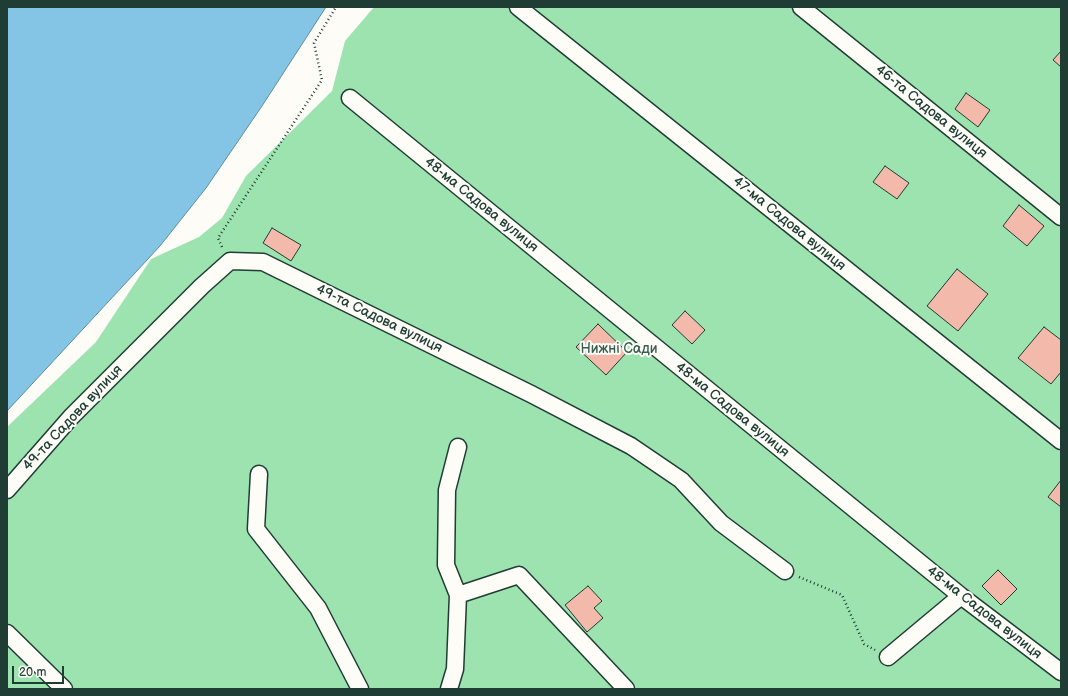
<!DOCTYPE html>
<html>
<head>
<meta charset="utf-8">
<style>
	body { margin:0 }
	#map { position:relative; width:1068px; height:696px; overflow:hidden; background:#fdfcf7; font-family:"Balsamiq Sans",sans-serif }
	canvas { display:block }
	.frame { position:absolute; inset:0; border:8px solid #1f3d34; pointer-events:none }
	.scale { position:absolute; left:12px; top:666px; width:52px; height:18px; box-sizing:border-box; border:2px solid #1f3d34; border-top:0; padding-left:5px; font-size:12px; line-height:14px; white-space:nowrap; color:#1f3d34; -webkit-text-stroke:3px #fdfcf7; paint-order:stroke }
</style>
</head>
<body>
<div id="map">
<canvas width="1068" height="696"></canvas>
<div class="frame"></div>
<div class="scale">20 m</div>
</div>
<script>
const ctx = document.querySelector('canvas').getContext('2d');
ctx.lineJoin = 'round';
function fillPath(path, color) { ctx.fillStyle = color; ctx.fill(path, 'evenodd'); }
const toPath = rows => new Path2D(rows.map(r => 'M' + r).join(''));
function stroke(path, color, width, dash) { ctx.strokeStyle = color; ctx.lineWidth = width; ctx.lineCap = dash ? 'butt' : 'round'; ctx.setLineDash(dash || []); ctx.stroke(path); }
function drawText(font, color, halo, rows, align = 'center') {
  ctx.font = font + ' "Balsamiq Sans",sans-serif'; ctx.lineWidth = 4; ctx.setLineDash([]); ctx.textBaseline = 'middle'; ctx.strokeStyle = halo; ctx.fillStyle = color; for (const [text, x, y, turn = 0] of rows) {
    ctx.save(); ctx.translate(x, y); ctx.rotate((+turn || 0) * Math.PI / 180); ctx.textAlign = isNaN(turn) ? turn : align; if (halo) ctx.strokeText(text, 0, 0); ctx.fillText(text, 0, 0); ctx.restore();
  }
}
const green = toPath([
	[374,7,1061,7,1061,689,7,689,7,427,96,342,151,259,199,237,222,218,246,176,332,91,345,41]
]);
const water = toPath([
	[7,7,326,7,262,106,206,188,160,246,7,411,7,7]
]);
const building = toPath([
	[1061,51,1061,67,1053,60,1061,51],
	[966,93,990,110,978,127,955,109,966,93],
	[885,166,909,183,897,199,873,182,885,166],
	[1019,205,1044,226,1027,246,1003,226,1019,205],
	[272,228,301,245,291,261,263,243,272,228],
	[957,269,988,294,958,331,927,306,957,269],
	[685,311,705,330,692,344,672,325,685,311],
	[598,324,627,352,606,375,576,347,598,324],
	[1044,327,1061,340,1061,372,1051,384,1018,358,1044,327],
	[1061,480,1061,507,1048,497,1061,480],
	[998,570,1017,589,1001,605,982,586,998,570],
	[588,586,602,601,594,608,603,618,587,632,565,605,588,586]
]);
const path = toPath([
	[222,247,218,238,322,80,314,43,336,7],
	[799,577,842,595,864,644,875,650]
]);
const street = toPath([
	[518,7,1061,441],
	[801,7,1061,217],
	[350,98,961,596,1061,672],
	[458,447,447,490,446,565,458,595,519,575,626,689],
	[259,474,256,529,318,608,360,689],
	[7,490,71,417,202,286,230,261,263,262,531,394,631,446,681,480,721,523,785,571],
	[7,633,64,689],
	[888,657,961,596],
	[449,689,455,669,458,595]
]);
const streetNames = [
	["46-та Садова вулиця",931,112,39],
	["48-ма Садова вулиця",481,205,39],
	["47-ма Садова вулиця",789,224,39],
	["49-та Садова вулиця",379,319,26],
	["48-ма Садова вулиця",732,410,39],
	["49-та Садова вулиця",73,418,-47],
	["48-ма Садова вулиця",984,613,38]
];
const parkNames = [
	["Нижні Сади",619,349]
];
fillPath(green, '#9de3af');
fillPath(water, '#84c4e5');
stroke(water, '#5c8e9e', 1);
fillPath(building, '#f3baab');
stroke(building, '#1f3d34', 1);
stroke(street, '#1f3d34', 19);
stroke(path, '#1f3d34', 2.5, [1, 3]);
stroke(street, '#fdfcf7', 16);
drawText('14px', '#1f3d34', '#fdfcf7', streetNames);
drawText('14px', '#385e4d', '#fdfcf7', parkNames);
</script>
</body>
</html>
